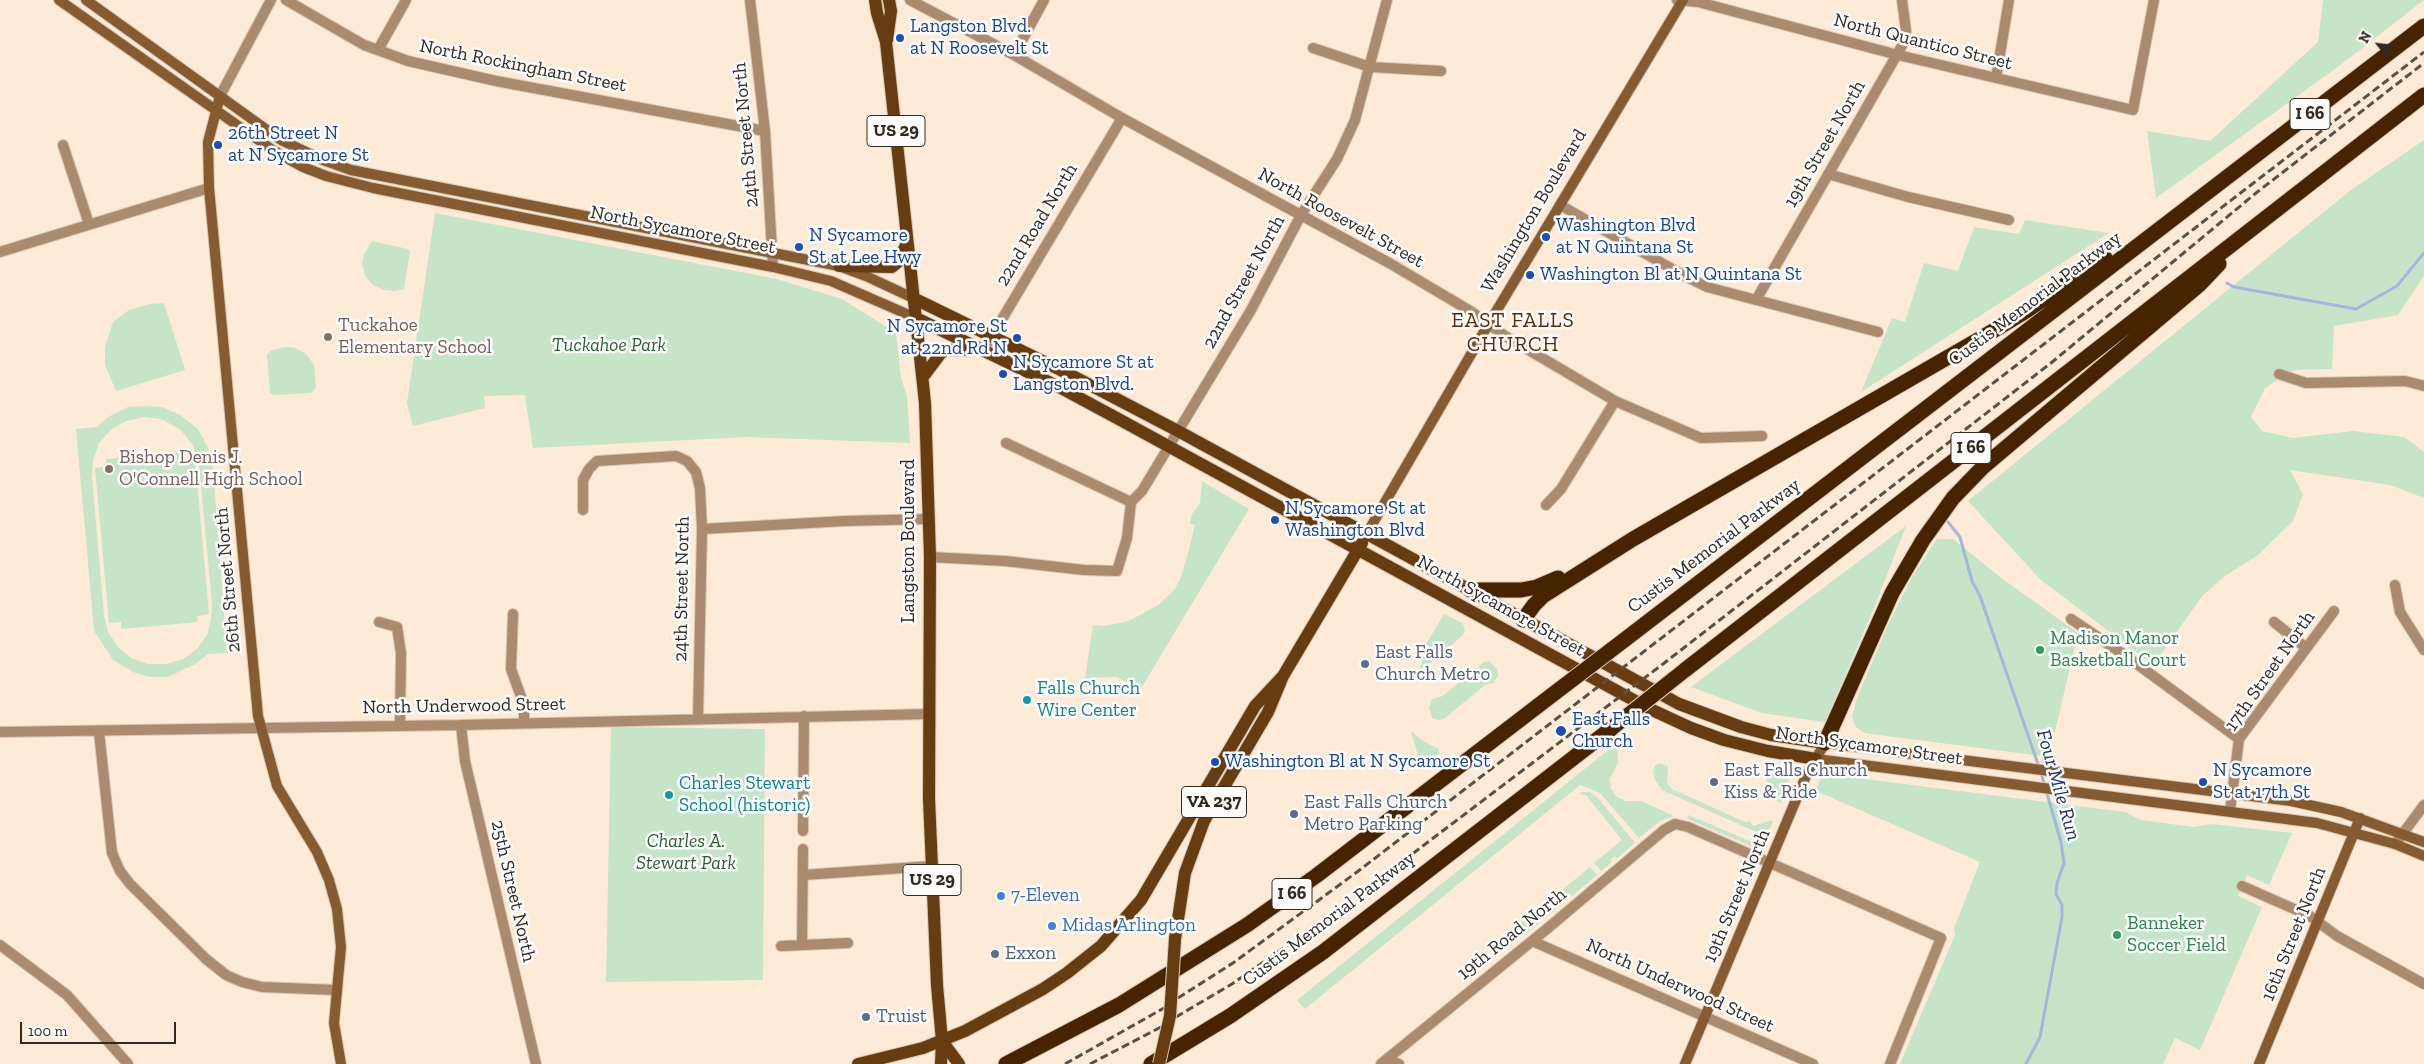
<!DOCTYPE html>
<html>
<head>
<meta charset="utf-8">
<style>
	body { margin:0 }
	#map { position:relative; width:2424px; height:1064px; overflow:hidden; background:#fdebd7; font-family:"Zilla Slab",serif }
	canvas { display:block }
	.north { position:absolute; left:2354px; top:20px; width:50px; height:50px; -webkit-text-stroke:4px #fcfcfc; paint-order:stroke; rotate:299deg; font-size:14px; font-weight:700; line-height:20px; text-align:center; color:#322a20 }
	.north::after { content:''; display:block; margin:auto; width:18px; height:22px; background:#322a20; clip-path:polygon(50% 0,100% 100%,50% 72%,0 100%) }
	.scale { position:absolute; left:20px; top:1022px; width:156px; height:22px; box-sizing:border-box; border:2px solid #322a20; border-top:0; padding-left:6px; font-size:15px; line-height:18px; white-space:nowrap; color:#322a20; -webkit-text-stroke:4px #fcfcfc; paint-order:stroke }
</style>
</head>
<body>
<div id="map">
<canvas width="2424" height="1064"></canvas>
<div class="north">N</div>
<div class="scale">100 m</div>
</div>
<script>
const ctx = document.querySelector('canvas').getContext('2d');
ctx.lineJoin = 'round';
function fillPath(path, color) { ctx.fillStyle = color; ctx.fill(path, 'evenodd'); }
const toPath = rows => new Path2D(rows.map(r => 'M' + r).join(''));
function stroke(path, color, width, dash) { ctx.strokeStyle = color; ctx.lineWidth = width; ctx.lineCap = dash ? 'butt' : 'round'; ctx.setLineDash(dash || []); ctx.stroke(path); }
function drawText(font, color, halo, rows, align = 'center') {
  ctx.font = font + ' "Zilla Slab",serif'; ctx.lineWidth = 5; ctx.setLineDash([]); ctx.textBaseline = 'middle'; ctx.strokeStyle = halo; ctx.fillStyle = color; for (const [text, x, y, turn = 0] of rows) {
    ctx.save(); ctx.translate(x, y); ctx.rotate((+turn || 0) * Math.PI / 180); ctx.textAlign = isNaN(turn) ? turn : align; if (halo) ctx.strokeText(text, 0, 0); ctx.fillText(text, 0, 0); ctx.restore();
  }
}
const green = toPath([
	[2323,0,2424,0,2339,66,2156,198,2147,131,2210,141,2318,42],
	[2424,140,2424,276,2398,315,2334,326,2332,369,2294,370,2265,388,2251,417,2262,431,2293,438,2353,431,2404,437,2424,452,2424,498,2390,485,2290,470,2303,494,2293,521,2258,555,2225,576,2203,595,2153,665,2041,580,1968,501,2351,190],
	[435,213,777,279,842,299,896,333,901,378,907,396,910,443,746,437,533,448,525,395,484,396,485,408,413,426,407,403],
	[2025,220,2109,233,1861,392,1892,318,1905,322,1924,263,1958,271,1974,227,2019,234],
	[372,241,408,249,410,251,404,289,395,291,384,290,373,285,366,277,362,264,364,255],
	[164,303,185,370,116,391,105,365,105,347,113,322,129,310,150,304],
	[285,347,296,348,307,355,314,365,316,388,311,393,274,395,270,393,267,354,272,350],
	[144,406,162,407,180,415,198,429,208,448,213,470,227,653,208,654,195,664,168,677,150,677,133,672,113,660,94,631,92,608,76,429,97,427,108,417,128,407],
	[144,417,161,419,180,429,193,445,199,464,212,604,211,620,207,635,198,648,183,659,166,664,148,664,131,658,118,647,108,632,104,616,92,477,93,460,99,443,112,429,126,421],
	[183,452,183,459,195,459,209,614,197,616,198,622,121,629,121,622,109,623,95,468,107,466,106,459],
	[1202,481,1249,509,1140,690,1117,677,1085,678,1093,625,1105,626,1129,621,1158,605,1175,589,1181,577,1188,553,1195,525,1190,524,1192,514,1200,504],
	[1906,526,1874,608,1825,722,1762,713,1691,687],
	[1937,539,1953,539,2000,577,2078,633,2049,757,1864,733,1855,726,1852,717,1856,701,1887,627,1912,577],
	[1444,614,1462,623,1465,629,1463,635,1439,656,1425,646],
	[1423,650,1435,659,1421,672,1418,670,1422,664,1421,654],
	[1489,661,1497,669,1498,676,1493,683,1485,685,1444,719,1438,720,1432,718,1429,708,1432,699,1443,696,1484,662],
	[611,727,765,729,763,980,606,982],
	[1411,731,1423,741,1439,749,1439,754,1423,767,1418,766,1419,759],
	[1617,743,1618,763,1610,779,1611,789,1617,797,1626,801,1641,801,1674,816,1660,821,1639,838,1600,793,1580,785,1305,1009,1297,1000],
	[1659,763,1668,766,1667,783,1672,789,1745,822,1750,821,1753,826,1772,820,1773,822,1767,833,1754,831,1662,790,1655,780,1653,771,1655,766],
	[1771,769,1785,772,1790,776,1781,803,1775,799,1766,779,1768,771],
	[1826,774,2125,812,2141,820,2193,827,2212,824,2292,833,2269,885,2247,875,2238,896,2262,907,2200,1050,2175,1038,2163,1064,1900,1064,1955,935,1954,928,1980,862,1816,791,1821,777],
	[1582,792,1590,792,1598,798,1635,843,1617,858,1615,856,1611,859,1612,862,1601,871,1594,863,1622,840,1586,795,1579,794],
	[1688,815,1752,842,1765,845,1758,849,1688,819],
	[1590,867,1597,875,1572,896,1569,893,1563,898,1566,901,1544,919,1537,911],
	[1532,914,1539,923,1524,935,1523,933,1519,936,1520,938,1516,942,1512,937,1505,943,1502,939]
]);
const stream = toPath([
	[2227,283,2234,287,2356,309,2397,286,2424,253],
	[1948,522,1960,537,1972,581,1980,596,2039,767],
	[2026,1064,2040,1037,2062,917,2062,905,2056,894,2057,883,2064,863,2061,842,2041,773]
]);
const street = toPath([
	[286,0,364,45,408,61,496,81,765,131],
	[750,0,765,131,773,267],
	[910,0,1014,55,1122,118,1391,264,1472,312,1505,336,1615,401,1701,438,1762,436],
	[1677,0,1698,2,1898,55,2133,110,2154,0],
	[1313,48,1370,67,1441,71],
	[378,50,406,0],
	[1014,55,1044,0],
	[1996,78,2009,0],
	[220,96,271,0],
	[63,145,89,224],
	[1828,174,1908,197,2009,220],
	[1560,205,1681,274,1707,287,1878,332],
	[0,252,209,188],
	[1756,300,1903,44,1906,31,1902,0],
	[983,351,1122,118],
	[2279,374,2306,383,2405,381,2424,386],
	[1006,443,1131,502],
	[1546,505,1561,489,1615,401],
	[583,510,583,480,589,469,597,461,676,456,687,461,696,472,700,488,702,529,698,718],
	[702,529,845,521,929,519],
	[930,557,1005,561,1084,570,1117,571,1127,538,1131,502,1142,491,1251,310,1301,215,1337,159,1355,120,1387,0],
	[2395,585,2400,612,2424,650],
	[513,614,511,669,524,705,524,723],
	[2071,619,2126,656,2239,739],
	[379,622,397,627,401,653,400,725],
	[2274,622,2305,647],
	[461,725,465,761,536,1064],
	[0,732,461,725,929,714],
	[99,732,112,853,120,871,130,884,206,959,226,975,242,982,262,987,336,990],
	[2230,811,2239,739,2334,611],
	[803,831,804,716],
	[2395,844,2424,805],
	[803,875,932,866],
	[2242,886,2310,916,2337,936,2424,984],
	[1532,941,1813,1064],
	[0,945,67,995,128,1064],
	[802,945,803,849],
	[781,946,848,943],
	[1387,1059,1399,1064],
	[1381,1064,1548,928,1664,830,1675,824,1688,827,1941,938,1890,1064]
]);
const secondary = toPath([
	[59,0,274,151,303,167,326,176,373,188,773,267,831,281,916,318],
	[86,0,281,140,323,160,351,170,839,266,866,276,913,298],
	[220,96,208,142,209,188,258,716,277,786,317,852,329,880,337,909,341,947,334,1023,341,1064],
	[1366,535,1488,325,1683,0],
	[1816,759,2317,823,2395,844,2424,856],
	[1685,1064,1806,776,1825,743,2291,801,2341,812,2424,842],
	[2259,1064,2360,818]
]);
const primary = toPath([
	[875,0,877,13,886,42,925,403,930,557,929,798,937,985,942,1041,941,1064],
	[887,40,891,11,889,0],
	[839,266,892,267,898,262,907,243],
	[913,298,1069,374,1178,431,1679,704,1741,727,1771,735,1825,743],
	[916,318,1061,388,1113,416,1650,709,1691,728,1724,740,1768,751,1816,759],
	[923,377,941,353,946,350,973,350],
	[1175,939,1185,873,1204,821,1268,712,1283,676,1362,543],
	[942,1041,959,1064],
	[858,1064,923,1048,965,1031,1043,989,1067,973,1101,946,1141,900,1255,706,1283,676]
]);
const highway = toPath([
	[1470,590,1521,590,1537,587,1558,578],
	[1523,620,1534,605,1543,596,1633,539,1983,337,2026,311,2105,258],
	[1623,641,2424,26],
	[1685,670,2424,95],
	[1825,743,1892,593,1923,540,1953,498,1983,467,2199,285,2219,264],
	[1006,1064,1119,1005,1247,925,1316,876,1556,692],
	[1151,1064,1230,1016,1323,952,1612,728]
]);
const rail = toPath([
	[1178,998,1233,963,1357,872,2424,52],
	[1176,1017,1232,984,1337,911,1663,664,2051,363,2256,193,2424,63],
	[1065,1064,1164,1008],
	[1090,1064,1161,1027]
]);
const primaryBridge = toPath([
	[1159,1064,1170,1016,1175,939]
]);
const highwayBridge = toPath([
	[1556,692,1623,641],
	[1612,728,1685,670]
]);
const markers = [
	[900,38,5,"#1a4fb4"],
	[218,145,5,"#1a4fb4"],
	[1546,237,5,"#1a4fb4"],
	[799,247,5,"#1a4fb4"],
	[1530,275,5,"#1a4fb4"],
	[328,337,5,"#8d6e63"],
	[1017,338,5,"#1a4fb4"],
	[1003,374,5,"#1a4fb4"],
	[109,469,5,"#8d6e63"],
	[1275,520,5,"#1a4fb4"],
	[2040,650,5,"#2e9e5b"],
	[1365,664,5,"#5c6f8a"],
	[1027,700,5,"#0f9aa8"],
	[1561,731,6,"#1a4fb4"],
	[1215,762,5,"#1a4fb4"],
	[1714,782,5,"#5c6f8a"],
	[2203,782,5,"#1a4fb4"],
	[669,795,5,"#0f9aa8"],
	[1294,814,5,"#5c6f8a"],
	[1001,896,5,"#3f7fe0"],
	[1052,926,5,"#3f7fe0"],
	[2117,935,5,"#2e9e5b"],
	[995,954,5,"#5c6f8a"],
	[866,1017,5,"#5c6f8a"]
];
const shields = [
	[2310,114,40],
	[896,131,58],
	[1971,448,40],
	[1214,802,65],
	[932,880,58],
	[1292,894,40]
];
const shieldNames = [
	["I 66",2310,114],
	["US 29",896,131],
	["I 66",1971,448],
	["VA 237",1214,802],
	["US 29",932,880],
	["I 66",1292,894]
];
const transitNames = [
	["Langston Blvd.",910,27],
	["at N Roosevelt St",910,49],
	["26th Street N",228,134],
	["at N Sycamore St",228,156],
	["Washington Blvd",1556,226],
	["at N Quintana St",1556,248],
	["N Sycamore",809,236],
	["St at Lee Hwy",809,258],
	["Washington Bl at N Quintana St",1540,275],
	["N Sycamore St",1007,327,"right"],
	["at 22nd Rd N",1007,349,"right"],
	["N Sycamore St at",1013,363],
	["Langston Blvd.",1013,385],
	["N Sycamore St at",1285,509],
	["Washington Blvd",1285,531],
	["East Falls",1572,720],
	["Church",1572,742],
	["Washington Bl at N Sycamore St",1225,762],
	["N Sycamore",2213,771],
	["St at 17th St",2213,793]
];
const streetNames = [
	["North Quantico Street",1923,42,14],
	["North Rockingham Street",523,66,11],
	["24th Street North",746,135,-95],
	["19th Street North",1825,144,-60],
	["Washington Boulevard",1534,211,-59],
	["North Roosevelt Street",1341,218,29],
	["22nd Road North",1037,225,-59],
	["North Sycamore Street",683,230,11],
	["22nd Street North",1244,282,-61],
	["Custis Memorial Parkway",2035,299,-37],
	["Langston Boulevard",909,541,-90],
	["Custis Memorial Parkway",1714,546,-37],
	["26th Street North",228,580,-95],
	["24th Street North",682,589,-89],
	["North Sycamore Street",1501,606,29],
	["17th Street North",2270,671,-55],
	["North Underwood Street",464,706,-1],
	["North Sycamore Street",1869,746,8],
	["25th Street North",513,891,77],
	["19th Street North",1737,896,-67],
	["Custis Memorial Parkway",1329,919,-37],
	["19th Road North",1512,934,-39],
	["16th Street North",2294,934,-68],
	["North Underwood Street",1680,986,24]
];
const educationNames = [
	["Tuckahoe",338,326],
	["Elementary School",338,348],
	["Bishop Denis J.",119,458],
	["O'Connell High School",119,480]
];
const parkNames = [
	["Tuckahoe Park",609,346],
	["Charles A.",686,842],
	["Stewart Park",686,864]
];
const leisureNames = [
	["Madison Manor",2050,639],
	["Basketball Court",2050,661],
	["Banneker",2127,924],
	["Soccer Field",2127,946]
];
const serviceNames = [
	["East Falls",1375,653],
	["Church Metro",1375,675],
	["East Falls Church",1724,771],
	["Kiss & Ride",1724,793],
	["East Falls Church",1304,803],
	["Metro Parking",1304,825],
	["Exxon",1005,954],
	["Truist",876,1017]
];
const cultureNames = [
	["Falls Church",1037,689],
	["Wire Center",1037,711],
	["Charles Stewart",679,784],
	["School (historic)",679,806]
];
const shopNames = [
	["7-Eleven",1011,896],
	["Midas Arlington",1062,926]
];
const waterNames = [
	["Four Mile Run",2058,785,74]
];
const quarterNames = [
	["EAST FALLS",1513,321],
	["CHURCH",1513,345]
];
fillPath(green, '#c5e4c8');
stroke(stream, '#a3b7de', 3);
stroke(street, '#d8c8b6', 12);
stroke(secondary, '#d8c8b6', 12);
stroke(primary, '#d8c8b6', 14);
stroke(highway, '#d8c8b6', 17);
stroke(street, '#aa8b70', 10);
stroke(secondary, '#875b32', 10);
stroke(primary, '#663c10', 12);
stroke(highway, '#472400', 15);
stroke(rail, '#5a5044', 3, [8, 4]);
stroke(primaryBridge, '#d8c8b6', 14, []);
stroke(highwayBridge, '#d8c8b6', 17, []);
stroke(primaryBridge, '#663c10', 12);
stroke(highwayBridge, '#472400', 15);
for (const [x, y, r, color] of markers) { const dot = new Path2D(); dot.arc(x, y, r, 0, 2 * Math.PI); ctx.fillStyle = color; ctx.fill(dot); stroke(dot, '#fcfcfc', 2); }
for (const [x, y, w] of shields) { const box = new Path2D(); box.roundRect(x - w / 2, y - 15.5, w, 31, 4); ctx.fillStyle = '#fcfcfc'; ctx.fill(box); stroke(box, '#322a20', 1); }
drawText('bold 18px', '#322a20', null, shieldNames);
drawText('19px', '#164399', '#fcfcfc', transitNames, 'left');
drawText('19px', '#322a20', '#fcfcfc', streetNames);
drawText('19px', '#785e54', '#fcfcfc', educationNames, 'left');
drawText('italic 19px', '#2b5f33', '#fcfcfc', parkNames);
drawText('19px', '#27864d', '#fcfcfc', leisureNames, 'left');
drawText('19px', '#4e5e75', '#fcfcfc', serviceNames, 'left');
drawText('19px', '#0d838f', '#fcfcfc', cultureNames, 'left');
drawText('19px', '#366cbe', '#fcfcfc', shopNames, 'left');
drawText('italic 20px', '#1e3364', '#fcfcfc', waterNames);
ctx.letterSpacing = '1px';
drawText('21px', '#652702', '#fcfcfc', quarterNames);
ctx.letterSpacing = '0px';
</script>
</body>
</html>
